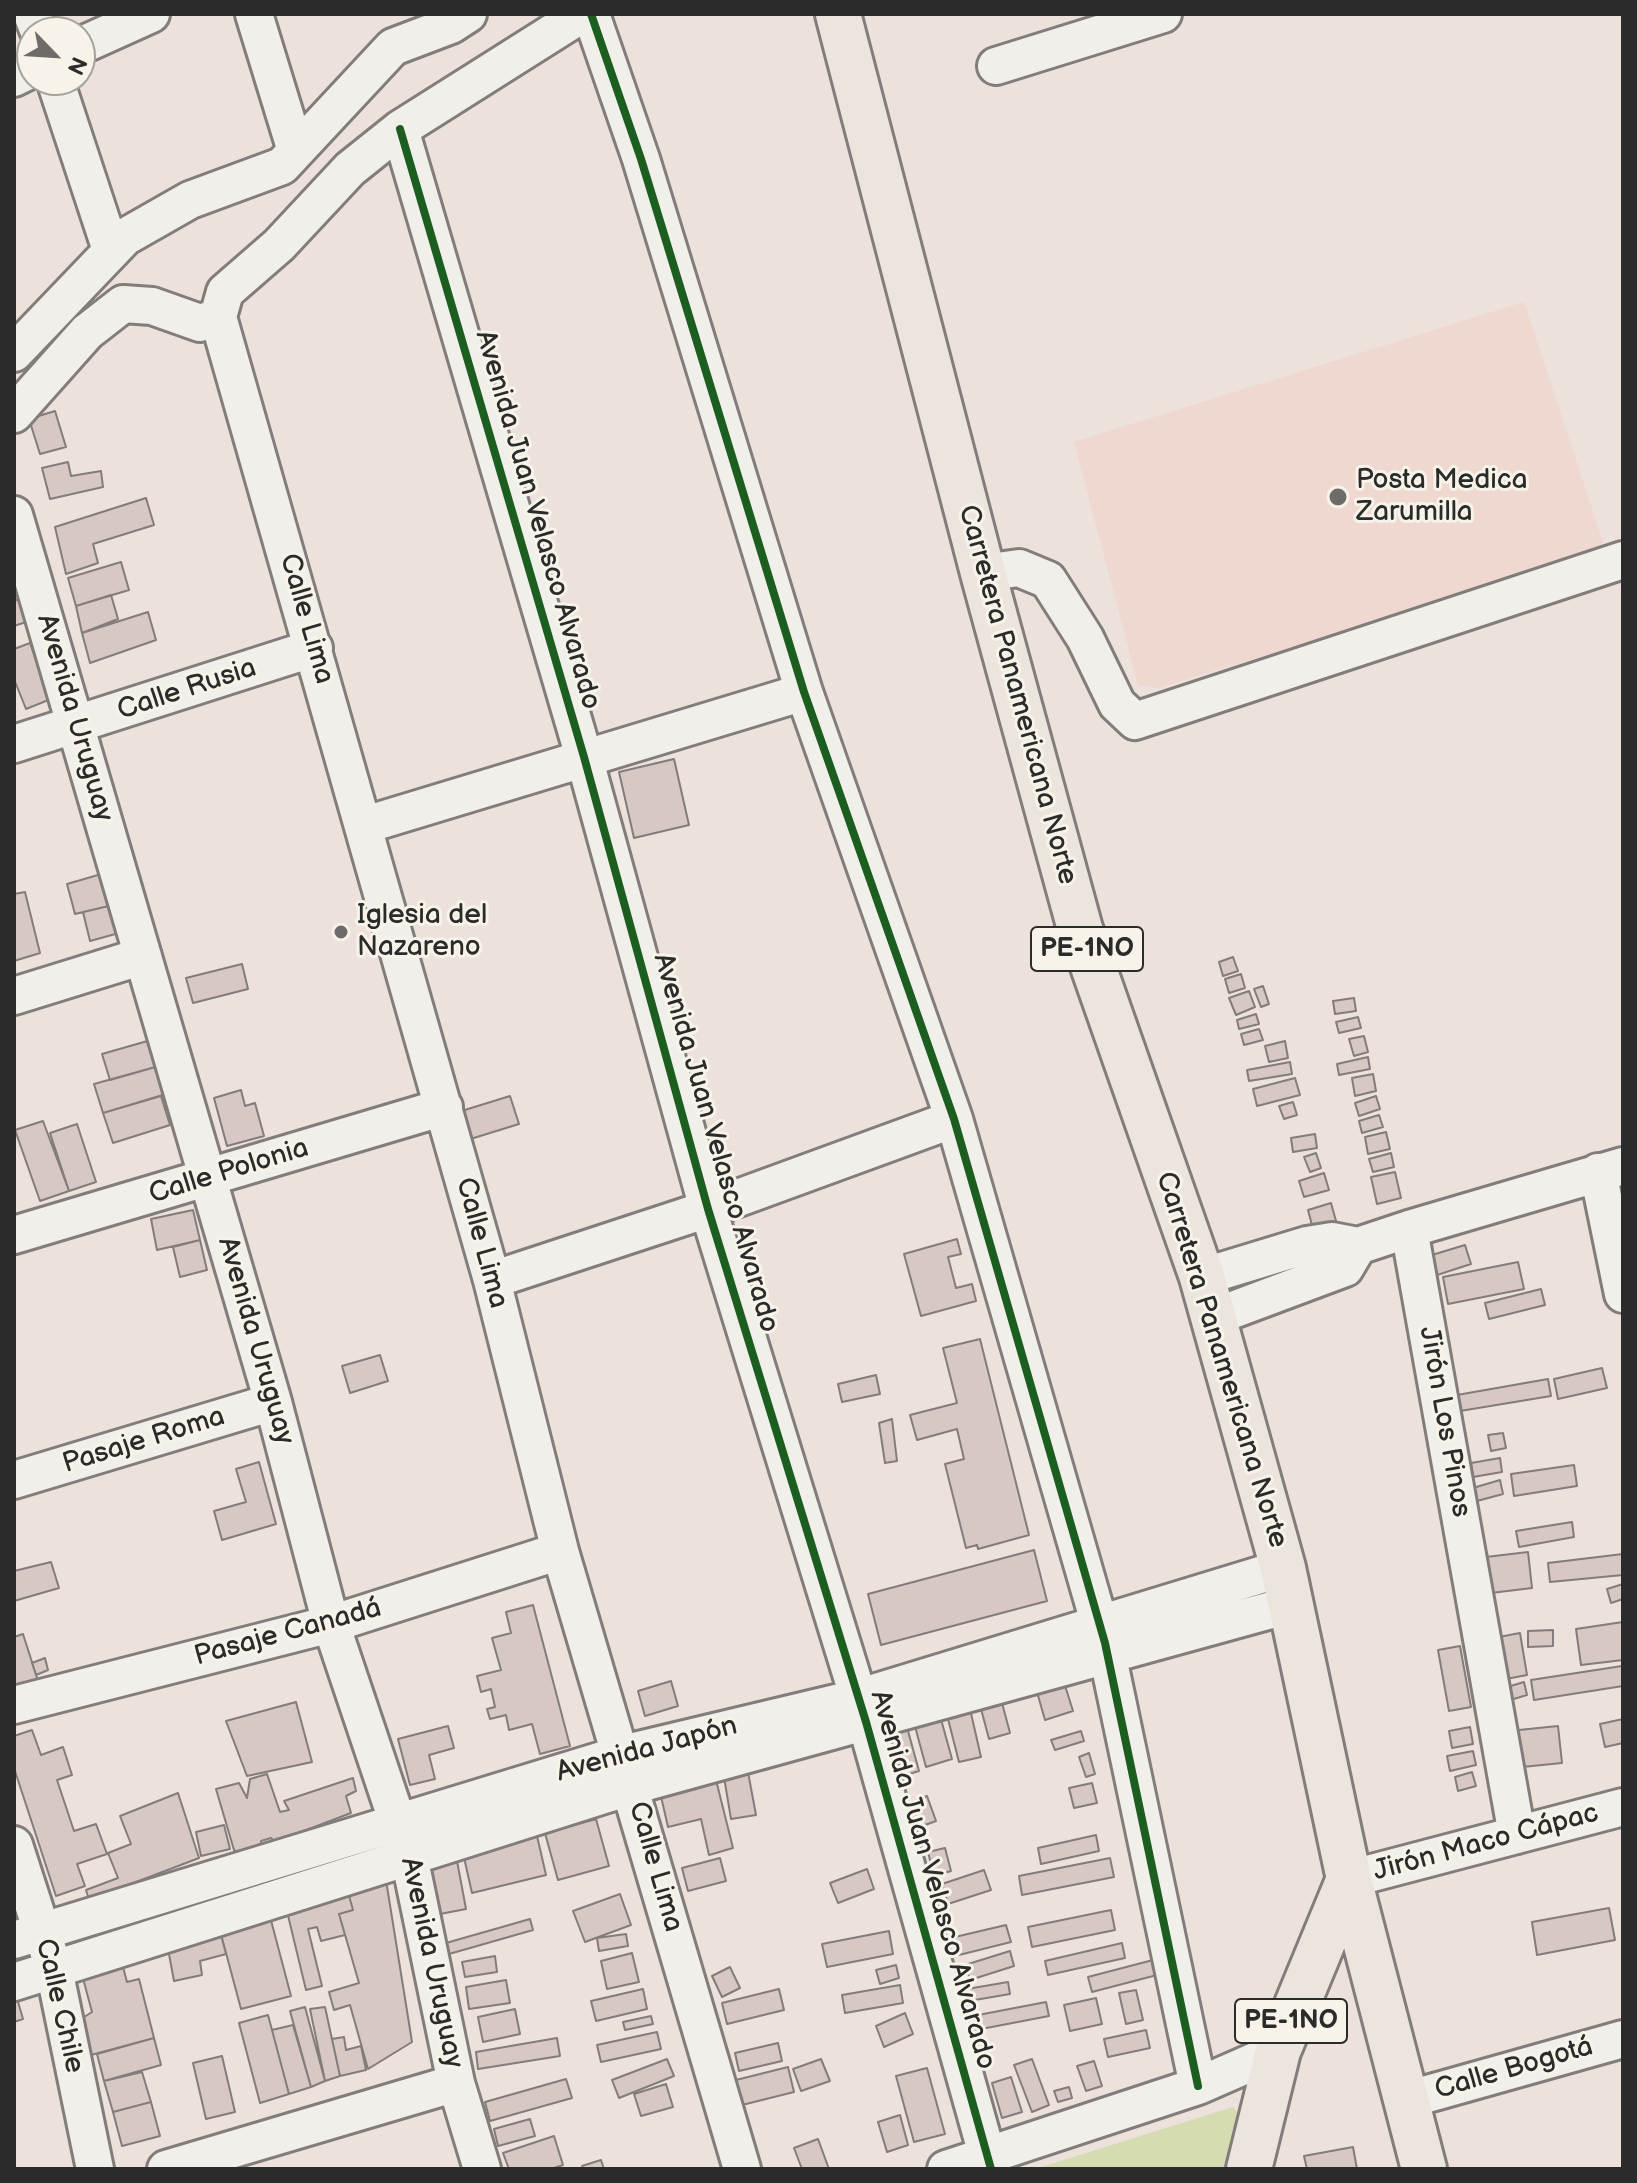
<!DOCTYPE html>
<html>
<head>
<meta charset="utf-8">
<style>
	body { margin:0 }
	#map { position:relative; width:1637px; height:2183px; overflow:hidden; background:#ece1db; font-family:"Balsamiq Sans",sans-serif }
	canvas { display:block }
	.frame { position:absolute; inset:0; border:16px solid #2b2b2b; pointer-events:none }
	.north { position:absolute; left:16px; top:16px; width:80px; height:80px; box-sizing:border-box; background:#f7f3e8; border:2px solid #a5a39c; border-radius:50%; rotate:115deg; font-size:22px; font-weight:700; line-height:32px; text-align:center; color:#2b2b2b }
	.north::after { content:''; display:block; margin:auto; width:28px; height:36px; background:#6f6b69; clip-path:polygon(50% 0,100% 100%,50% 72%,0 100%) }
</style>
</head>
<body>
<div id="map">
<canvas width="1637" height="2183"></canvas>
<div class="frame"></div>
<div class="north">N</div>
</div>
<script>
const ctx = document.querySelector('canvas').getContext('2d');
ctx.lineJoin = 'round';
function fillPath(path, color) { ctx.fillStyle = color; ctx.fill(path, 'evenodd'); }
const toPath = rows => new Path2D(rows.map(r => 'M' + r).join(''));
function stroke(path, color, width, dash) { ctx.strokeStyle = color; ctx.lineWidth = width; ctx.lineCap = dash ? 'butt' : 'round'; ctx.setLineDash(dash || []); ctx.stroke(path); }
function drawText(font, color, halo, rows, align = 'center') {
  ctx.font = font + ' "Balsamiq Sans",sans-serif'; ctx.lineWidth = 6; ctx.setLineDash([]); ctx.textBaseline = 'middle'; ctx.strokeStyle = halo; ctx.fillStyle = color; for (const [text, x, y, turn = 0] of rows) {
    ctx.save(); ctx.translate(x, y); ctx.rotate((+turn || 0) * Math.PI / 180); ctx.textAlign = isNaN(turn) ? turn : align; if (halo) ctx.strokeText(text, 0, 0); ctx.fillText(text, 0, 0); ctx.restore();
  }
}
const built = toPath([
	[1524,302,1606,551,1158,688,1138,685,1074,442]
]);
const green = toPath([
	[1233,2107,1248,2126,1244,2169,1035,2169]
]);
const building = toPath([
	[55,411,66,447,40,454,29,419,55,411],
	[68,462,71,476,101,471,103,487,50,499,42,468,68,462],
	[146,498,154,525,93,544,98,563,66,574,55,527,146,498],
	[121,562,129,590,76,606,68,578,121,562],
	[111,595,118,619,82,633,76,606,111,595],
	[18,599,26,622,14,626,14,601,18,599],
	[148,612,156,640,90,663,82,633,148,612],
	[30,643,51,699,26,709,14,679,14,649,30,643],
	[674,759,689,825,634,838,619,772,674,759],
	[105,873,113,905,75,914,67,884,105,873],
	[25,892,40,953,14,961,14,894,25,892],
	[113,905,119,933,90,941,83,912,113,905],
	[1233,957,1238,971,1223,976,1219,962,1233,957],
	[242,964,248,989,193,1003,186,978,242,964],
	[1241,974,1245,988,1229,993,1225,979,1241,974],
	[1263,986,1269,1004,1261,1007,1254,989,1263,986],
	[1249,991,1255,1007,1236,1015,1229,998,1249,991],
	[1354,998,1356,1011,1335,1014,1333,1001,1354,998],
	[1256,1014,1259,1024,1239,1029,1237,1020,1256,1014],
	[1358,1017,1361,1028,1339,1033,1336,1022,1358,1017],
	[1259,1029,1263,1040,1244,1045,1241,1034,1259,1029],
	[1364,1036,1368,1052,1354,1056,1349,1039,1364,1036],
	[151,1040,159,1066,110,1080,102,1054,151,1040],
	[1285,1041,1288,1058,1269,1062,1265,1046,1285,1041],
	[1368,1057,1370,1069,1339,1075,1337,1064,1368,1057],
	[1290,1062,1292,1074,1249,1081,1247,1070,1290,1062],
	[159,1066,166,1094,103,1113,94,1084,159,1066],
	[1373,1074,1376,1091,1355,1096,1352,1078,1373,1074],
	[1295,1078,1300,1095,1257,1106,1253,1089,1295,1078],
	[241,1090,245,1106,255,1103,264,1136,227,1146,214,1098,241,1090],
	[161,1096,170,1125,113,1143,103,1113,161,1096],
	[510,1096,519,1124,464,1141,455,1113,510,1096],
	[1376,1096,1380,1109,1359,1116,1355,1103,1376,1096],
	[1293,1102,1297,1115,1284,1119,1279,1106,1293,1102],
	[1379,1115,1383,1127,1362,1133,1359,1121,1379,1115],
	[43,1121,69,1191,40,1201,15,1130,43,1121],
	[77,1124,96,1182,69,1191,50,1133,77,1124],
	[1386,1132,1390,1149,1368,1154,1365,1137,1386,1132],
	[1315,1134,1317,1148,1293,1152,1291,1138,1315,1134],
	[1316,1153,1321,1168,1310,1172,1304,1157,1316,1153],
	[1391,1153,1394,1167,1373,1172,1369,1159,1391,1153],
	[1395,1172,1401,1198,1377,1204,1371,1177,1395,1172],
	[1324,1173,1329,1190,1304,1197,1299,1181,1324,1173],
	[1331,1203,1336,1221,1313,1229,1308,1210,1331,1203],
	[193,1210,200,1240,157,1250,151,1219,193,1210],
	[957,1239,961,1254,948,1257,956,1288,972,1284,976,1301,921,1316,904,1254,957,1239],
	[200,1240,207,1270,180,1277,173,1247,200,1240],
	[1465,1245,1471,1264,1437,1275,1432,1255,1465,1245],
	[1518,1262,1524,1289,1448,1304,1443,1277,1518,1262],
	[1541,1289,1545,1305,1489,1319,1485,1303,1541,1289],
	[980,1339,1029,1535,978,1549,977,1545,966,1548,945,1464,964,1459,957,1429,917,1440,910,1415,957,1403,943,1348,980,1339],
	[380,1355,388,1381,350,1393,342,1366,380,1355],
	[1602,1368,1607,1388,1558,1399,1554,1379,1602,1368],
	[876,1375,880,1394,842,1402,838,1384,876,1375],
	[1548,1379,1551,1396,1460,1411,1457,1395,1548,1379],
	[892,1419,897,1461,885,1463,879,1423,892,1419],
	[1503,1433,1506,1448,1491,1451,1488,1435,1503,1433],
	[1500,1458,1502,1472,1473,1477,1471,1463,1500,1458],
	[259,1462,276,1524,222,1540,214,1511,246,1502,236,1469,259,1462],
	[1574,1465,1577,1486,1514,1496,1511,1474,1574,1465],
	[1500,1480,1503,1494,1477,1501,1473,1488,1500,1480],
	[1572,1522,1574,1537,1519,1547,1516,1531,1572,1522],
	[1034,1550,1047,1601,881,1645,868,1594,1034,1550],
	[1528,1552,1532,1588,1491,1593,1486,1557,1528,1552],
	[1623,1554,1623,1575,1550,1582,1548,1563,1623,1554],
	[51,1562,59,1588,14,1601,14,1571,51,1562],
	[1623,1584,1623,1599,1611,1603,1607,1589,1623,1584],
	[533,1605,570,1746,540,1754,532,1724,509,1730,506,1715,490,1719,487,1709,495,1707,491,1689,481,1692,477,1676,501,1670,492,1638,511,1633,506,1612,533,1605],
	[1623,1622,1623,1660,1581,1665,1576,1629,1623,1622],
	[1553,1630,1553,1646,1528,1647,1528,1631,1553,1630],
	[1520,1633,1527,1675,1506,1679,1499,1637,1520,1633],
	[23,1634,38,1681,14,1688,14,1637,23,1634],
	[1460,1646,1471,1707,1449,1711,1438,1650,1460,1646],
	[45,1658,48,1670,36,1675,32,1663,45,1658],
	[1622,1666,1623,1686,1534,1700,1531,1680,1622,1666],
	[1062,1676,1073,1711,1045,1720,1035,1685,1062,1676],
	[671,1681,678,1706,645,1716,638,1691,671,1681],
	[1524,1682,1527,1695,1507,1701,1504,1688,1524,1682],
	[1001,1699,1010,1733,989,1739,980,1705,1001,1699],
	[296,1702,312,1762,247,1776,226,1721,296,1702],
	[970,1709,981,1757,959,1762,947,1715,970,1709],
	[939,1712,952,1759,926,1767,913,1719,939,1712],
	[1623,1719,1623,1743,1605,1747,1600,1724,1623,1719],
	[905,1720,919,1771,896,1778,882,1726,905,1720],
	[448,1726,454,1748,429,1755,435,1779,410,1785,398,1739,448,1726],
	[1558,1726,1562,1763,1512,1768,1509,1731,1558,1726],
	[1470,1727,1473,1744,1452,1748,1449,1731,1470,1727],
	[32,1730,41,1755,63,1747,72,1775,57,1780,74,1831,96,1824,107,1854,77,1864,85,1886,56,1896,14,1768,14,1736,32,1730],
	[1081,1731,1084,1741,1055,1750,1051,1740,1081,1731],
	[1473,1751,1476,1765,1450,1771,1447,1756,1473,1751],
	[1089,1753,1095,1774,1086,1777,1079,1757,1089,1753],
	[748,1772,756,1815,731,1819,724,1777,748,1772],
	[1472,1772,1476,1786,1458,1791,1455,1777,1472,1772],
	[267,1774,280,1812,289,1810,284,1801,353,1778,356,1791,346,1796,351,1813,275,1842,271,1838,261,1841,262,1849,246,1856,234,1850,216,1789,239,1783,247,1798,250,1779,267,1774],
	[715,1776,733,1848,709,1855,701,1819,668,1827,660,1792,715,1776],
	[1092,1783,1097,1803,1074,1808,1069,1788,1092,1783],
	[178,1793,199,1858,89,1900,86,1890,118,1878,108,1853,131,1844,120,1816,178,1793],
	[927,1796,936,1821,917,1828,907,1804,927,1796],
	[596,1819,609,1866,558,1880,545,1833,596,1819],
	[224,1825,230,1849,201,1856,196,1832,224,1825],
	[1096,1835,1099,1851,1041,1864,1038,1848,1096,1835],
	[537,1836,546,1875,472,1893,463,1853,537,1836],
	[945,1848,951,1871,934,1876,928,1852,945,1848],
	[720,1858,726,1881,688,1891,682,1868,720,1858],
	[1110,1858,1114,1877,1022,1895,1019,1876,1110,1858],
	[457,1861,466,1909,440,1914,431,1866,457,1861],
	[867,1869,874,1889,838,1903,830,1883,867,1869],
	[984,1870,991,1890,948,1904,942,1884,984,1870],
	[385,1874,412,2042,368,2069,350,2005,334,2010,329,1992,359,1983,339,1914,353,1910,346,1885,385,1874],
	[346,1885,353,1910,339,1914,345,1935,321,1941,317,1927,308,1929,322,1986,306,1990,285,1903,346,1885],
	[620,1894,631,1925,585,1942,573,1911,620,1894],
	[1609,1908,1615,1940,1537,1955,1532,1922,1609,1908],
	[268,1909,291,1996,241,2009,218,1923,268,1909],
	[1111,1910,1115,1930,1032,1947,1028,1927,1111,1910],
	[530,1919,533,1930,449,1954,446,1943,530,1919],
	[218,1923,226,1954,200,1961,202,1975,174,1981,166,1938,218,1923],
	[1006,1925,1011,1942,959,1955,955,1937,1006,1925],
	[889,1931,893,1954,827,1967,822,1944,889,1931],
	[626,1934,628,1946,599,1951,597,1938,626,1934],
	[1122,1943,1125,1958,1048,1975,1045,1961,1122,1943],
	[1010,1951,1014,1966,970,1980,965,1965,1010,1951],
	[632,1953,639,1982,607,1989,601,1961,632,1953],
	[120,1956,127,1982,139,1979,154,2038,91,2055,81,2019,92,2012,80,1967,120,1956],
	[495,1956,497,1972,465,1977,462,1962,495,1956],
	[1153,1960,1157,1975,1092,1992,1088,1977,1153,1960],
	[896,1965,899,1978,880,1984,876,1970,896,1965],
	[730,1967,740,1988,722,1997,712,1976,730,1967],
	[506,1980,510,2003,469,2009,466,1987,506,1980],
	[1008,1982,1010,1994,969,2001,967,1989,1008,1982],
	[900,1985,903,2003,845,2013,842,1995,900,1985],
	[14,1988,23,2019,14,2022,14,1988],
	[643,1989,647,2009,596,2021,591,2001,643,1989],
	[779,1989,784,2010,727,2024,722,2003,779,1989],
	[1136,1990,1143,2020,1126,2024,1119,1993,1136,1990],
	[1096,1998,1102,2024,1070,2031,1064,2005,1096,1998],
	[1046,2002,1049,2016,976,2030,973,2016,1046,2002],
	[305,2007,325,2081,311,2087,290,2011,305,2007],
	[325,2007,340,2076,325,2081,310,2009,325,2007],
	[515,2009,520,2034,483,2042,478,2017,515,2009],
	[905,2013,913,2034,884,2047,876,2026,905,2013],
	[268,2015,289,2094,260,2103,239,2023,268,2015],
	[651,2016,653,2024,625,2030,623,2022,651,2016],
	[293,2025,311,2087,289,2094,272,2030,293,2025],
	[1146,2030,1150,2048,1108,2057,1104,2039,1146,2030],
	[657,2032,661,2049,601,2062,597,2045,657,2032],
	[344,2037,346,2050,361,2046,366,2070,340,2076,332,2039,344,2037],
	[154,2038,161,2065,104,2081,97,2054,154,2038],
	[557,2038,560,2056,478,2069,476,2052,557,2038],
	[778,2043,782,2061,739,2071,735,2053,778,2043],
	[222,2056,235,2112,206,2119,193,2063,222,2056],
	[667,2059,674,2076,619,2098,612,2080,667,2059],
	[821,2059,830,2081,801,2091,793,2069,821,2059],
	[1032,2059,1049,2105,1032,2112,1014,2065,1032,2059],
	[1094,2061,1102,2086,1086,2091,1077,2066,1094,2061],
	[788,2067,794,2092,738,2106,732,2081,788,2067],
	[927,2068,945,2134,914,2142,896,2076,927,2068],
	[142,2072,151,2102,113,2112,104,2081,142,2072],
	[1011,2077,1022,2112,1002,2118,992,2083,1011,2077],
	[566,2079,572,2098,490,2121,485,2102,566,2079],
	[666,2084,673,2107,641,2116,634,2094,666,2084],
	[1069,2087,1072,2098,1058,2102,1054,2091,1069,2087],
	[151,2102,160,2136,122,2146,113,2112,151,2102],
	[900,2115,908,2145,887,2152,878,2122,900,2115],
	[530,2119,535,2136,498,2146,494,2129,530,2119],
	[554,2136,563,2165,551,2169,509,2169,503,2153,554,2136],
	[818,2139,829,2169,802,2169,794,2148,818,2139],
	[1353,2147,1357,2169,1307,2169,1304,2156,1353,2147],
	[601,2160,604,2169,583,2169,582,2166,601,2160]
]);
const minor = toPath([
	[32,14,39,32],
	[254,14,296,151],
	[591,14,641,159,804,692,954,1119,1105,1643,1198,2086],
	[80,46,151,14],
	[996,66,1163,14],
	[14,78,32,69],
	[55,80,111,250],
	[400,129,584,757,708,1209,866,1722,991,2169],
	[218,317,492,1280,560,1551,742,2169],
	[14,353,125,237,190,200,282,166,393,47,451,25,468,14],
	[14,414,87,332,123,304,152,306,200,323,218,317,225,292,279,245,350,169,400,129,582,14],
	[14,515,273,1402,331,1624,409,1856,456,2083,482,2169],
	[983,573,1019,568,1048,580,1085,638,1117,704,1135,721,1623,560],
	[14,744,314,648],
	[365,825,804,692],
	[14,996,143,956],
	[1598,1172,1623,1294],
	[14,1235,444,1107],
	[1202,1277,1307,1245,1332,1241,1358,1246,1409,1229],
	[492,1280,708,1209,954,1119],
	[1214,1317,1345,1268,1358,1246],
	[14,1480,273,1402],
	[14,1705,331,1624,560,1551],
	[1517,1835,1409,1229,1623,1166],
	[14,1845,54,1969,95,2169],
	[1349,1879,1623,1807],
	[14,1940,622,1754,857,1698,1283,1568],
	[14,1982,632,1786,1293,1604],
	[1406,2100,1623,2039],
	[166,2169,456,2083],
	[946,2169,1198,2086,1278,2051]
]);
const major = toPath([
	[838,14,983,573,1080,929,1202,1277,1283,1568,1349,1879,1424,2169],
	[1249,2169,1278,2051,1349,1879]
]);
const cycleway = toPath([
	[591,14,641,159,804,692,954,1119,1105,1643,1198,2086],
	[400,129,584,757,708,1209,866,1722,991,2169]
]);
const markers = [
	[1338,497,10,"#6f6b69"],
	[341,932,8,"#6f6b69"]
];
const shields = [
	[1087,949,112],
	[1291,2021,112]
];
const shieldNames = [
	["PE-1NO",1087,949],
	["PE-1NO",1291,2021]
];
const poiNames = [
	["Posta Medica",1356,481],
	["Zarumilla",1356,513],
	["Iglesia del",357,916],
	["Nazareno",357,948]
];
const streetNames = [
	["Avenida Juan Velasco Alvarado",537,520,74],
	["Calle Lima",306,619,74],
	["Calle Rusia",187,690,-18],
	["Carretera Panamericana Norte",1017,695,75],
	["Avenida Uruguay",74,718,74],
	["Avenida Juan Velasco Alvarado",715,1143,74],
	["Calle Polonia",229,1172,-17],
	["Calle Lima",481,1243,75],
	["Avenida Uruguay",255,1341,74],
	["Carretera Panamericana Norte",1221,1360,73],
	["Jirón Los Pinos",1444,1422,80],
	["Pasaje Roma",144,1441,-17],
	["Pasaje Canadá",288,1633,-15],
	["Avenida Japón",647,1750,-15],
	["Jirón Maco Cápac",1486,1843,-15],
	["Calle Lima",655,1867,74],
	["Avenida Juan Velasco Alvarado",932,1880,74],
	["Avenida Uruguay",431,1963,78],
	["Calle Chile",59,2006,77],
	["Calle Bogotá",1514,2069,-16]
];
fillPath(built, '#eed8cf');
fillPath(green, '#d5dcb1');
fillPath(building, '#d8c8c4');
stroke(building, '#827d7a', 2);
stroke(minor, '#827d7a', 42);
stroke(major, '#827d7a', 50);
stroke(minor, '#f1efea', 36);
stroke(major, '#ece5dd', 44);
stroke(cycleway, '#1b5e20', 8);
for (const [x, y, r, color] of markers) { const dot = new Path2D(); dot.arc(x, y, r, 0, 2 * Math.PI); ctx.fillStyle = color; ctx.fill(dot); stroke(dot, '#f7f3e8', 3); }
for (const [x, y, w] of shields) { const box = new Path2D(); box.roundRect(x - w / 2, y - 22, w, 44, 6); ctx.fillStyle = '#f7f3e8'; ctx.fill(box); stroke(box, '#2b2b2b', 2); }
drawText('bold 26px', '#2b2b2b', null, shieldNames);
drawText('28px', '#2b2b2b', '#f7f3e8', poiNames, 'left');
drawText('28px', '#2b2b2b', '#f7f3e8', streetNames);
</script>
</body>
</html>
